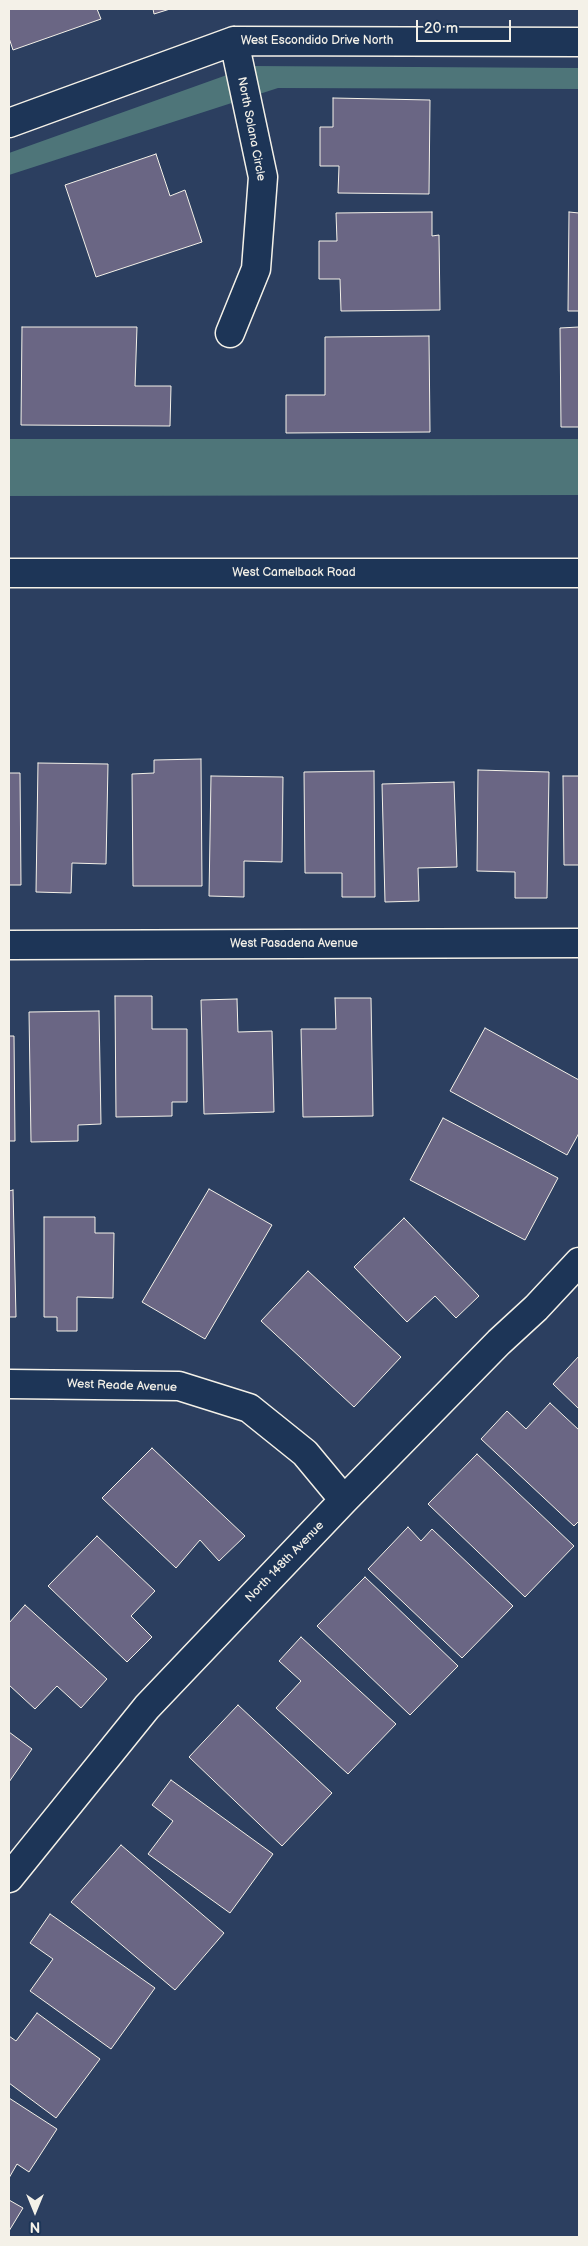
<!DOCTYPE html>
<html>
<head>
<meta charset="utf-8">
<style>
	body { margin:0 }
	#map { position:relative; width:588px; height:2246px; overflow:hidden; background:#2c3f60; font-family:"Balsamiq Sans",sans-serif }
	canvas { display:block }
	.frame { position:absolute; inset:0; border:10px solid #f4f1e8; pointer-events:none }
	.north { position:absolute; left:10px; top:2186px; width:50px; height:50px; -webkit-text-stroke:4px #1d3557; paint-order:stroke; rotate:180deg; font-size:14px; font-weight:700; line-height:20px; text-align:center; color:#f4f1e8 }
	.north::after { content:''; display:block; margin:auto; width:18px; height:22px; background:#f4f1e8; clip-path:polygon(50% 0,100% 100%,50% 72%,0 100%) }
	.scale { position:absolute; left:416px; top:20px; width:95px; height:22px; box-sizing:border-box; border:2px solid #f4f1e8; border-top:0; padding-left:6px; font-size:15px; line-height:18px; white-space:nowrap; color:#f4f1e8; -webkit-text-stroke:4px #1d3557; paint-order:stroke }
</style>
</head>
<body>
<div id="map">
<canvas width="588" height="2246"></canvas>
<div class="frame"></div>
<div class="north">N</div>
<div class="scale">20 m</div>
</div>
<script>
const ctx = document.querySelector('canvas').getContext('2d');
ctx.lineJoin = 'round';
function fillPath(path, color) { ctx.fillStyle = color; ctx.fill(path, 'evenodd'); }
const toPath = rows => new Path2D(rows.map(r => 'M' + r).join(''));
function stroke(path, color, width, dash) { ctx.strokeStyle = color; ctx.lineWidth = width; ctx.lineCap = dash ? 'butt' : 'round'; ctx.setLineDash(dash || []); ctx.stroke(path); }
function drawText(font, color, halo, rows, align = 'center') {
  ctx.font = font + ' "Balsamiq Sans",sans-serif'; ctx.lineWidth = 4; ctx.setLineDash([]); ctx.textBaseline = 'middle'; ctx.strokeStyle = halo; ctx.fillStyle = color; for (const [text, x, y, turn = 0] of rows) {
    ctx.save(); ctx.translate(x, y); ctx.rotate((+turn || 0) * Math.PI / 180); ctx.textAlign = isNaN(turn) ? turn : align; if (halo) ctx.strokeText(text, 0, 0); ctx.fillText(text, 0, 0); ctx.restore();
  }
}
const green = toPath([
	[579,9,579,89,278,88,9,175,9,153,252,66,578,68],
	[9,439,579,439,579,495,9,496]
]);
const building = toPath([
	[9,9,97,9,101,19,13,50,9,38,9,9],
	[153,9,170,9,154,14,153,9],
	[333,98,430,100,429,194,338,193,339,166,320,166,320,127,333,127,333,98],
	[156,154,170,196,185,190,202,242,96,277,65,185,156,154],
	[432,212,432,236,439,235,440,310,341,311,340,279,319,279,319,241,337,241,336,213,432,212],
	[569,212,579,213,579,311,568,311,569,212],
	[22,327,137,327,135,386,171,386,170,426,21,425,22,327],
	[579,327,579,427,561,427,560,328,579,327],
	[429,336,430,432,286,433,286,395,325,395,325,337,429,336],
	[201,759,202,886,133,886,132,774,154,773,154,760,201,759],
	[38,763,108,764,106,864,72,863,71,893,36,892,38,763],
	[478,770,549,772,547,898,515,898,515,872,477,871,478,770],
	[374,771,375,897,342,897,342,873,305,873,304,772,374,771],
	[9,773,20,773,21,885,9,885,9,773],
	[211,776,283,777,282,862,244,861,244,897,209,896,211,776],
	[563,776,579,776,579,865,564,865,563,776],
	[454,782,457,867,418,868,419,901,385,902,382,784,454,782],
	[115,996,152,996,152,1029,187,1029,187,1102,172,1102,172,1116,116,1117,115,996],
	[335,998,371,998,373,1116,303,1117,301,1029,336,1029,335,998],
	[237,999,238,1032,272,1031,274,1112,204,1114,201,1000,237,999],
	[99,1011,101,1124,78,1125,78,1141,31,1142,29,1012,99,1011],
	[485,1028,579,1080,579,1133,567,1155,450,1091,485,1028],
	[9,1036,14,1036,15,1141,9,1141,9,1036],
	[443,1118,558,1178,525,1240,410,1180,443,1118],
	[209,1189,272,1225,205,1339,142,1302,209,1189],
	[13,1190,16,1317,9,1317,9,1191,13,1190],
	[44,1217,95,1217,95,1233,114,1233,113,1298,77,1297,77,1331,57,1331,57,1317,44,1317,44,1217],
	[404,1218,479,1296,456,1318,435,1296,407,1322,354,1267,404,1218],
	[308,1271,401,1357,354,1407,261,1321,308,1271],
	[579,1356,579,1409,553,1384,579,1356],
	[550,1403,579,1430,579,1521,574,1526,481,1439,507,1411,526,1429,550,1403],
	[152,1448,245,1536,219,1561,200,1540,176,1568,102,1498,152,1448],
	[477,1454,574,1546,525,1597,428,1504,477,1454],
	[408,1527,421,1541,432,1529,513,1606,462,1658,368,1569,408,1527],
	[97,1536,155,1591,131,1616,152,1637,127,1662,48,1586,97,1536],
	[365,1577,458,1666,410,1715,317,1626,365,1577],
	[25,1605,107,1679,81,1708,57,1686,35,1709,9,1685,9,1623,25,1605],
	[301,1637,396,1724,348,1774,276,1708,301,1681,279,1661,301,1637],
	[238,1705,332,1793,282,1846,189,1757,238,1705],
	[9,1732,32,1749,9,1782,9,1732],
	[171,1780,273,1854,230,1913,148,1854,173,1821,152,1805,171,1780],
	[121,1845,224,1933,175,1990,71,1902,121,1845],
	[50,1914,155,1988,111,2049,30,1991,53,1959,30,1943,50,1914],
	[37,2013,100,2059,56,2118,9,2083,9,2036,16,2041,37,2013],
	[9,2098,57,2129,29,2172,17,2164,9,2178,9,2098],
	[9,2200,23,2208,9,2231,9,2200]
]);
const street = toPath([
	[9,123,234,41,579,42],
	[230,333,256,269,263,177,234,41],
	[9,945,579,943],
	[9,1384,179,1386,249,1408,305,1453,344,1500],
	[9,1878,147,1707,344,1500,499,1342,536,1308,579,1262]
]);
const primary = toPath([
	[9,573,579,573]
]);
const streetNames = [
	["West Escondido Drive North",317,41],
	["North Solana Circle",251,129,79],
	["West Camelback Road",294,573],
	["West Pasadena Avenue",294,944],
	["West Reade Avenue",122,1386,2],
	["North 148th Avenue",285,1562,-46]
];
fillPath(green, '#4e7579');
fillPath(building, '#6a6684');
stroke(building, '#f4f1e8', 1);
stroke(street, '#f4f1e8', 31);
stroke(primary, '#f4f1e8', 31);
stroke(street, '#1d3557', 28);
stroke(primary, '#1d3557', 28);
drawText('12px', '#f4f1e8', '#1d3557', streetNames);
</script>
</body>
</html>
